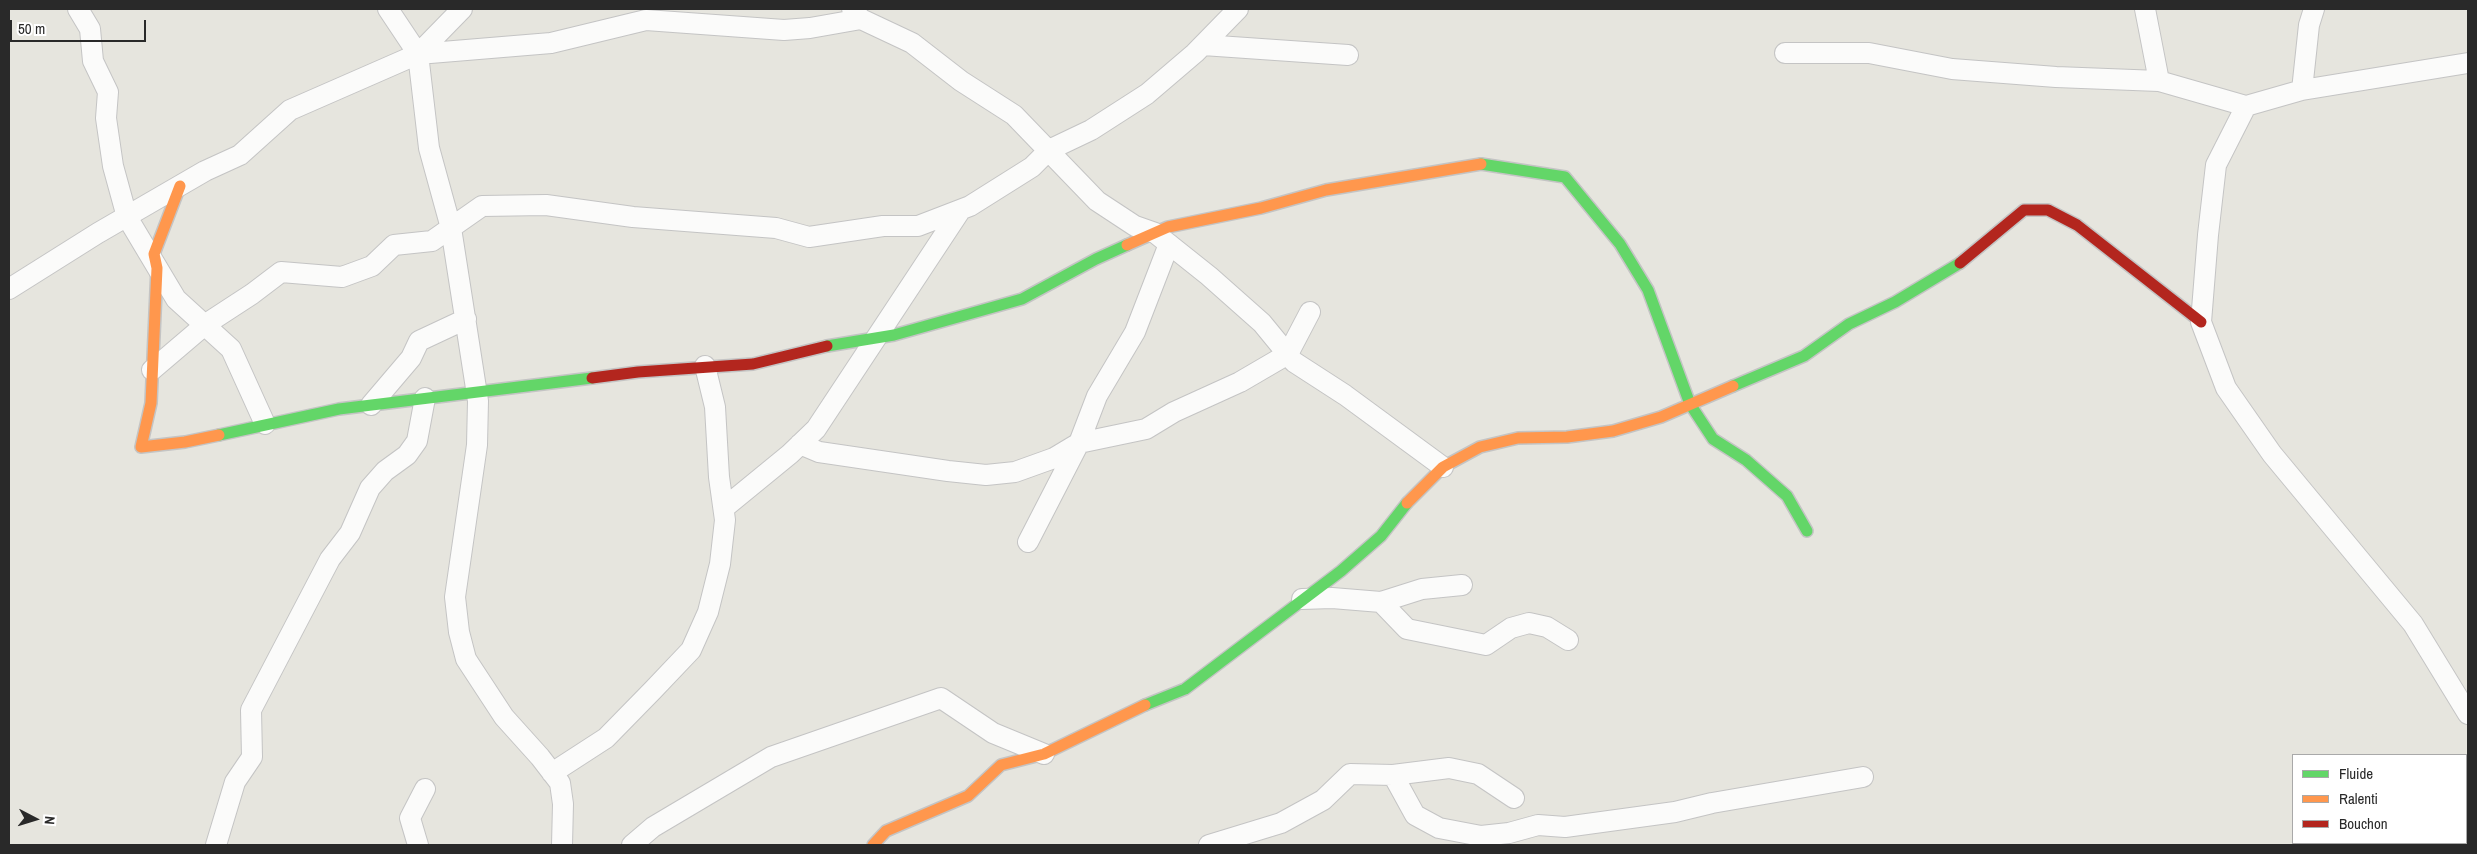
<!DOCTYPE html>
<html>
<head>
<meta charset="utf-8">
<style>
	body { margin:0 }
	#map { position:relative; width:2477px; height:854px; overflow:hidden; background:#e6e5de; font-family:"Archivo Narrow",sans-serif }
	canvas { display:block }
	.frame { position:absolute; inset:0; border:10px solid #292929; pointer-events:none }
	.legend { position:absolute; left:2292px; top:754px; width:175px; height:90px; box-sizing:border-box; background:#fff; border:1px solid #a9a9a9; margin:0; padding:6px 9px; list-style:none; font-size:15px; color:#292929 }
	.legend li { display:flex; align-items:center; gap:10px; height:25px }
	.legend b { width:25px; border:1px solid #a9a9a9 }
	.north { position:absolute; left:10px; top:794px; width:50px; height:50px; -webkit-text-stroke:4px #fff; paint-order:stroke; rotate:95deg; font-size:14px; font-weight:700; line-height:20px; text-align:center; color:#292929 }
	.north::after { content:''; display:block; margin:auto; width:18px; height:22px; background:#292929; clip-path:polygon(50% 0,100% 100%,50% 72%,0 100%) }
	.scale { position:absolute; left:10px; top:20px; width:136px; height:22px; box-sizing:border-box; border:2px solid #292929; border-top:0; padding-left:6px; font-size:15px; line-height:18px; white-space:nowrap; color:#292929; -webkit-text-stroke:4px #fff; paint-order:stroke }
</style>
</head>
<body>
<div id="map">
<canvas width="2477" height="854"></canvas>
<div class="frame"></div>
<ul class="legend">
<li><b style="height:6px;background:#63d668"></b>Fluide</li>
<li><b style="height:6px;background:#ff974d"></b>Ralenti</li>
<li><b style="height:6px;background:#b3261e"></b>Bouchon</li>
</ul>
<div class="north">N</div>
<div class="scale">50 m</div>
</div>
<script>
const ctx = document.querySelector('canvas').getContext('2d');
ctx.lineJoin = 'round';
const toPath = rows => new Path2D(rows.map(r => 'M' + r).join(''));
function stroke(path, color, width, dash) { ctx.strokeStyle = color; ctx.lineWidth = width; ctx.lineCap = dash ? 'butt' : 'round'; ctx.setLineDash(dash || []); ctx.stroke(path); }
const street = toPath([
	[78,9,90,29,93,61,108,92,106,118,113,166,127,217,176,299,231,349,265,424],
	[388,9,418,54,429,148,451,228,478,401,477,445,455,597,459,632,466,659,504,717,540,757,560,783,563,804,562,845],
	[852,9,861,19,912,43,961,81,1014,115,1097,201,1135,226,1155,233,1209,276,1262,323,1294,362,1345,395,1443,467],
	[2145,9,2159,81],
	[1203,45,1348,55],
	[1785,53,1869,53,1952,69,2056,77,2159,81,2246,106,2302,90,2468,63],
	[418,54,551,43,646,20,784,30,810,28,861,19],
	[2302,90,2309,25,2314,9],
	[2246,106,2216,165,2208,235,2201,322,2226,388,2272,454,2413,624,2468,714],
	[9,289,98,233,205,171,240,155,290,110,418,54,462,9],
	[152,370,206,324,252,294,281,272,342,277,372,266,394,245,432,241,482,206,546,205,633,217,776,228,809,237,883,226,918,226,970,206,1032,167,1049,150,1091,130,1147,94,1195,53,1238,9],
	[371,405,411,358,419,341,466,319],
	[800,444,819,452,948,471,986,475,1015,472,1054,458,1079,443,1146,429,1174,412,1240,382,1288,354,1310,312],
	[724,508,790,454,816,429,960,211],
	[1028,542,1079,443,1097,396,1135,332,1169,244],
	[1302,599,1332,598,1381,602,1407,629,1486,645,1511,628,1529,623,1547,627,1568,640],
	[1381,602,1422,589,1462,585],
	[552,773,606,738,653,690,691,650,708,612,720,564,725,520,719,477,715,407,705,366],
	[1393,775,1415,815,1439,828,1481,836,1509,833,1538,825,1565,827,1675,812,1712,803,1863,777],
	[2466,805,2468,803],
	[216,845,235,782,252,757,251,710,330,559,350,533,370,488,385,471,407,455,417,441,425,398],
	[418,845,410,818,425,789],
	[632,845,653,827,771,757,941,698,993,733,1044,754],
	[1209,845,1281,823,1323,800,1350,774,1393,775,1449,768,1478,774,1514,798],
	[2417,845,2420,843]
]);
const fast = toPath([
	[1481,164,1565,177,1620,244,1648,290,1690,404,1713,439,1746,460,1787,496,1807,531],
	[827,346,894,335,1022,299,1096,259,1127,245],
	[1733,386,1804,356,1849,324,1895,302,1960,263],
	[219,435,339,409,592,378],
	[1145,705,1185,689,1341,571,1381,536,1407,503]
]);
const slow = toPath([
	[180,186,154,254,157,268,151,403,141,447,185,442,219,435],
	[1127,245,1168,227,1261,208,1326,190,1481,164],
	[1407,503,1443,467,1480,447,1518,438,1567,437,1613,431,1661,417,1733,386],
	[873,845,886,831,968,796,1001,765,1044,754,1145,705]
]);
const jam = toPath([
	[1960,263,2024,210,2048,210,2077,225,2201,322],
	[592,378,638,372,753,364,827,346]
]);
stroke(street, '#c4c4c4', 22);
stroke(fast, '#c4c4c4', 14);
stroke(slow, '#c4c4c4', 14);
stroke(jam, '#c4c4c4', 14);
stroke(street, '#fbfbfa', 20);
stroke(fast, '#63d668', 11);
stroke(slow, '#ff974d', 11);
stroke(jam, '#b3261e', 11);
</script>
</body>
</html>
